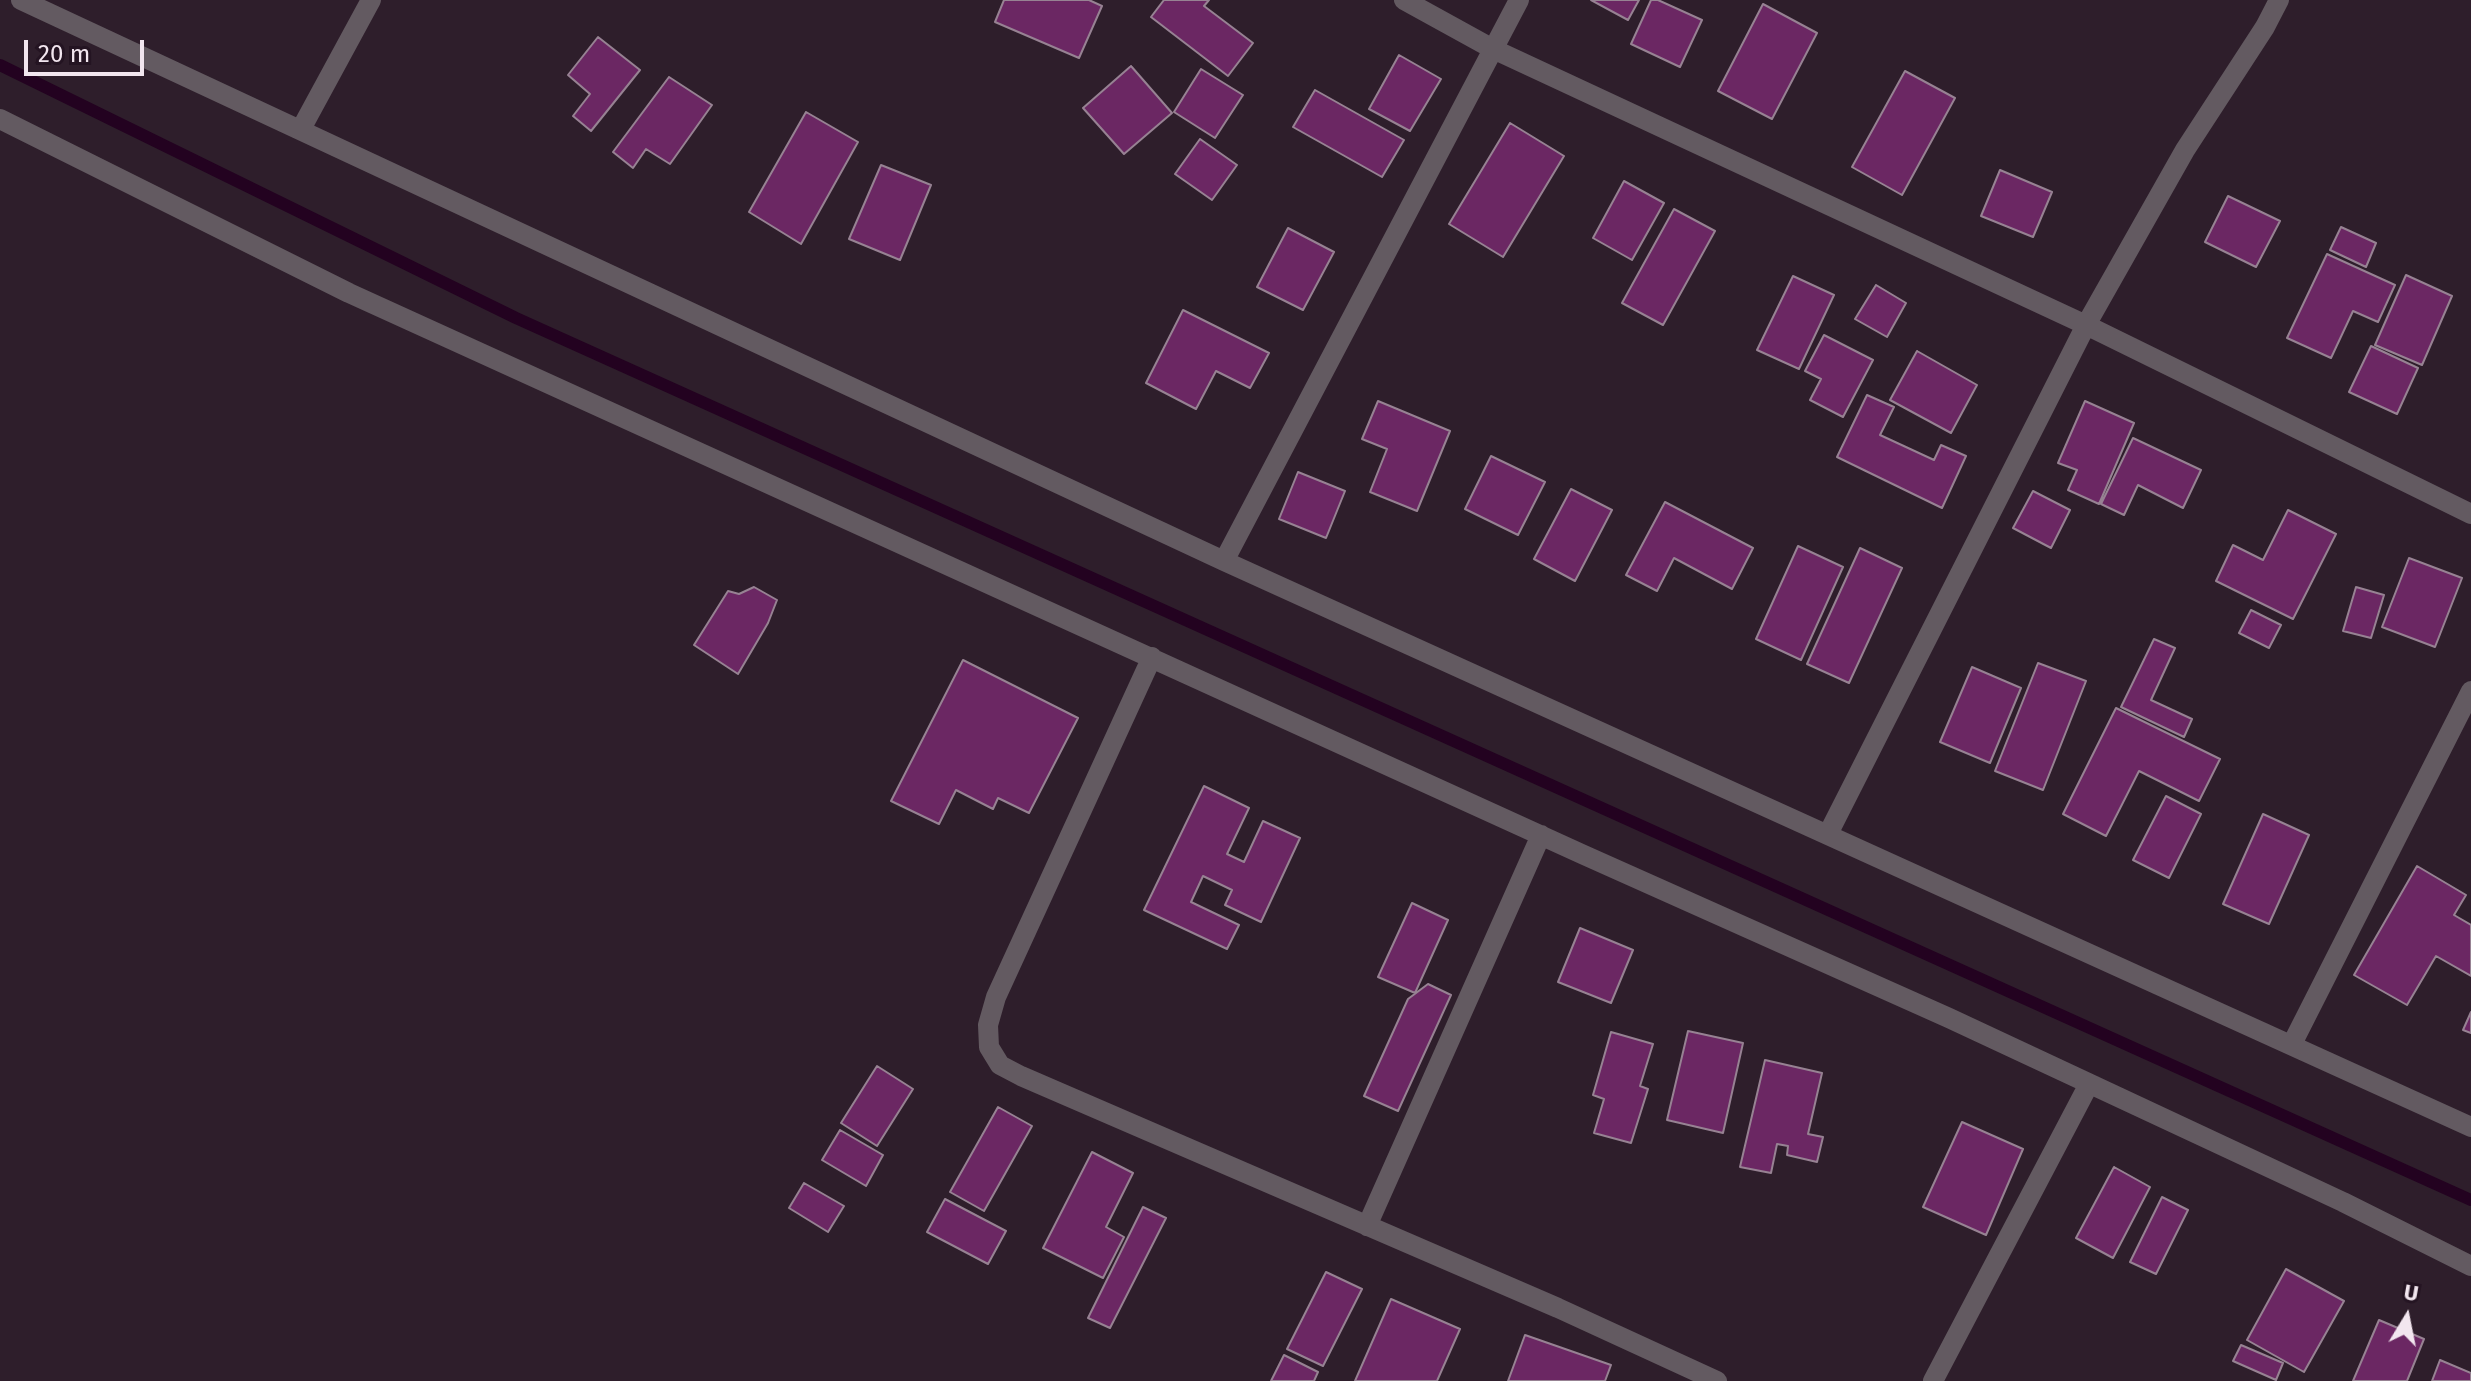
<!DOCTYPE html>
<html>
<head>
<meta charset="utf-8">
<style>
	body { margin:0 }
	#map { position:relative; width:2471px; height:1381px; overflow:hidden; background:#2e1e2b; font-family:"Fira Sans",sans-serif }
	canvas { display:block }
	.north { position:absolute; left:2367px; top:1277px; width:80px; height:80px; -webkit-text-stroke:6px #241422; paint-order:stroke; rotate:10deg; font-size:22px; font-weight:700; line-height:32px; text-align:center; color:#f2e6ef }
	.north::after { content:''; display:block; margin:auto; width:28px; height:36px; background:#f2e6ef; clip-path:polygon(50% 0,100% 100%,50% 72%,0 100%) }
	.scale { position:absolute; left:24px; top:40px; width:120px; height:36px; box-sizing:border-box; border:4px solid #f2e6ef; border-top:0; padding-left:10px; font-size:24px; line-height:28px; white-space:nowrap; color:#f2e6ef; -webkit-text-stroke:6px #241422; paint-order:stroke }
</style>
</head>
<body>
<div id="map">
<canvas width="2471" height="1381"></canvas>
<div class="north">U</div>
<div class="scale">20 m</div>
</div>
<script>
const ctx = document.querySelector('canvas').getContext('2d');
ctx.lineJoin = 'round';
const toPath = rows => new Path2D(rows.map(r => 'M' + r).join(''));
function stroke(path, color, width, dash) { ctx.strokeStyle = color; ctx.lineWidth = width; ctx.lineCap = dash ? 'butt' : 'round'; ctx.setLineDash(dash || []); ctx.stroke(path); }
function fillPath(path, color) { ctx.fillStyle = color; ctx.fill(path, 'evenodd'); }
const stream = toPath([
	[0,65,516,318,2471,1200]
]);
const building = toPath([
	[1004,0,1089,0,1102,6,1079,58,995,22,1004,0],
	[1164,0,1209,0,1204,6,1253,43,1228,76,1151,17,1164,0],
	[1591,0,1639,0,1628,20,1591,0],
	[1651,0,1658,0,1702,20,1680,67,1631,44,1651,0],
	[1763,4,1817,33,1772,119,1718,91,1763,4],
	[598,37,640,70,591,131,573,116,590,94,568,75,598,37],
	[1399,55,1441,79,1410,131,1369,109,1399,55],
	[1131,66,1172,113,1124,154,1083,108,1131,66],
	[1201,69,1243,95,1215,138,1174,112,1201,69],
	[1905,71,1955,98,1902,195,1852,167,1905,71],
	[669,77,712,105,670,164,646,149,633,168,613,152,669,77],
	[1315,90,1404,140,1382,177,1293,127,1315,90],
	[806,112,858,142,801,244,749,212,806,112],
	[1510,123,1564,156,1503,257,1449,224,1510,123],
	[1200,139,1237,165,1212,200,1175,174,1200,139],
	[881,165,931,185,900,260,849,239,881,165],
	[2000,170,2052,192,2033,237,1981,216,2000,170],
	[1624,181,1664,203,1632,260,1593,238,1624,181],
	[2228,196,2280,221,2256,267,2205,242,2228,196],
	[1674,209,1715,231,1663,325,1622,303,1674,209],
	[2341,227,2376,243,2366,267,2330,250,2341,227],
	[1288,228,1334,252,1303,310,1257,287,1288,228],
	[2327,254,2395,285,2378,322,2353,311,2331,358,2287,338,2327,254],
	[2406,275,2452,296,2422,365,2375,345,2406,275],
	[1793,276,1834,295,1799,369,1757,350,1793,276],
	[1876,285,1906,303,1887,337,1855,319,1876,285],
	[1183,310,1269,353,1250,388,1216,371,1196,409,1146,383,1183,310],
	[1824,335,1873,360,1843,417,1810,400,1821,379,1805,371,1824,335],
	[2371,346,2418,368,2397,414,2349,392,2371,346],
	[1917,351,1977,385,1951,433,1890,400,1917,351],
	[1867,395,1894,407,1880,435,1934,460,1941,445,1966,456,1942,508,1837,457,1867,395],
	[1378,401,1450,431,1417,511,1370,492,1387,449,1362,439,1378,401],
	[2085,401,2134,423,2099,504,2068,490,2077,470,2058,463,2085,401],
	[2133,438,2201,470,2183,508,2138,485,2124,515,2101,504,2133,438],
	[1491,456,1545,482,1518,535,1465,509,1491,456],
	[1298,472,1345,491,1326,538,1279,519,1298,472],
	[1571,489,1612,510,1575,581,1534,559,1571,489],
	[2033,491,2070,510,2051,548,2013,528,2033,491],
	[1665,502,1753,548,1732,589,1674,558,1657,591,1626,575,1665,502],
	[2288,510,2336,534,2293,619,2216,581,2233,545,2263,560,2288,510],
	[1798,546,1843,567,1801,660,1756,639,1798,546],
	[1860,548,1902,568,1849,683,1807,664,1860,548],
	[2409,558,2462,578,2435,647,2382,627,2409,558],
	[754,587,777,600,768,623,738,674,694,645,728,591,739,594,754,587],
	[2356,587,2384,595,2371,638,2343,631,2356,587],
	[2251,610,2281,625,2269,648,2239,633,2251,610],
	[2154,639,2175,648,2151,700,2192,719,2184,737,2121,707,2154,639],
	[963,660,1078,718,1029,813,998,798,993,809,956,790,939,824,891,801,963,660],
	[2038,663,2086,681,2043,790,1995,771,2038,663],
	[1972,667,2021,688,1990,763,1940,742,1972,667],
	[2116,708,2220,759,2199,801,2139,771,2106,836,2063,814,2116,708],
	[1204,786,1249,808,1227,854,1244,862,1263,821,1300,838,1261,922,1225,905,1232,890,1203,876,1191,902,1239,925,1227,949,1144,910,1204,786],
	[2166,796,2201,814,2169,878,2133,860,2166,796],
	[2263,814,2309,835,2269,924,2223,904,2263,814],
	[2417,866,2466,895,2454,915,2471,925,2471,976,2436,956,2407,1005,2354,975,2417,866],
	[1412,903,1448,920,1415,993,1378,977,1412,903],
	[1580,928,1633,950,1611,1003,1558,982,1580,928],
	[1428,984,1451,995,1398,1111,1364,1096,1408,999,1428,984],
	[2471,1012,2471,1033,2463,1030,2471,1012],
	[1688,1031,1743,1043,1723,1133,1667,1120,1688,1031],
	[1611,1032,1653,1044,1640,1086,1648,1089,1631,1143,1594,1133,1604,1099,1593,1095,1611,1032],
	[1765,1060,1822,1073,1808,1134,1823,1137,1817,1162,1787,1155,1788,1146,1777,1144,1771,1173,1740,1167,1765,1060],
	[877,1066,913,1089,877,1146,841,1123,877,1066],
	[998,1107,1032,1126,984,1211,950,1192,998,1107],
	[1962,1122,2023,1149,1986,1235,1923,1207,1962,1122],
	[840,1130,883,1155,866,1186,822,1160,840,1130],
	[1092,1152,1133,1173,1106,1227,1124,1237,1103,1278,1043,1248,1092,1152],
	[2114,1167,2150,1187,2113,1258,2076,1238,2114,1167],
	[804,1183,844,1206,828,1232,789,1208,804,1183],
	[2162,1197,2188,1210,2156,1274,2130,1262,2162,1197],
	[945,1199,1006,1231,988,1264,927,1232,945,1199],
	[1143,1207,1166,1218,1110,1328,1088,1318,1143,1207],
	[2286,1269,2344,1301,2304,1372,2247,1340,2286,1269],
	[1326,1272,1362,1289,1323,1366,1287,1349,1326,1272],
	[1391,1299,1460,1329,1437,1381,1355,1381,1391,1299],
	[2379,1320,2424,1339,2407,1381,2353,1381,2379,1320],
	[1525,1335,1611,1365,1605,1381,1508,1381,1525,1335],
	[2241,1345,2283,1363,2276,1380,2233,1361,2241,1345],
	[1284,1355,1318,1372,1314,1381,1271,1381,1284,1355],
	[2440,1360,2471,1373,2471,1381,2432,1381,2440,1360]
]);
const minor = toPath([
	[21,0,1224,561,2471,1127],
	[1404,0,1493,49,2086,325,2471,514],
	[0,119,349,293,1584,855,1949,1018,2343,1202,2471,1266],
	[301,129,371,0],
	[1224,561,1519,0],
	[1152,657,996,997,988,1025,989,1047,1000,1065,1021,1076,1558,1308,1717,1381],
	[1828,834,2086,325,2185,150,2265,27,2279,0],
	[2292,1044,2471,691],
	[1367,1226,1541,835],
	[1933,1381,2089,1084]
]);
stroke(stream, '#230220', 12);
fillPath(building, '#6b2763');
stroke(building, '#978293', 2);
stroke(minor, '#635a61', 20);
</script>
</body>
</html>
